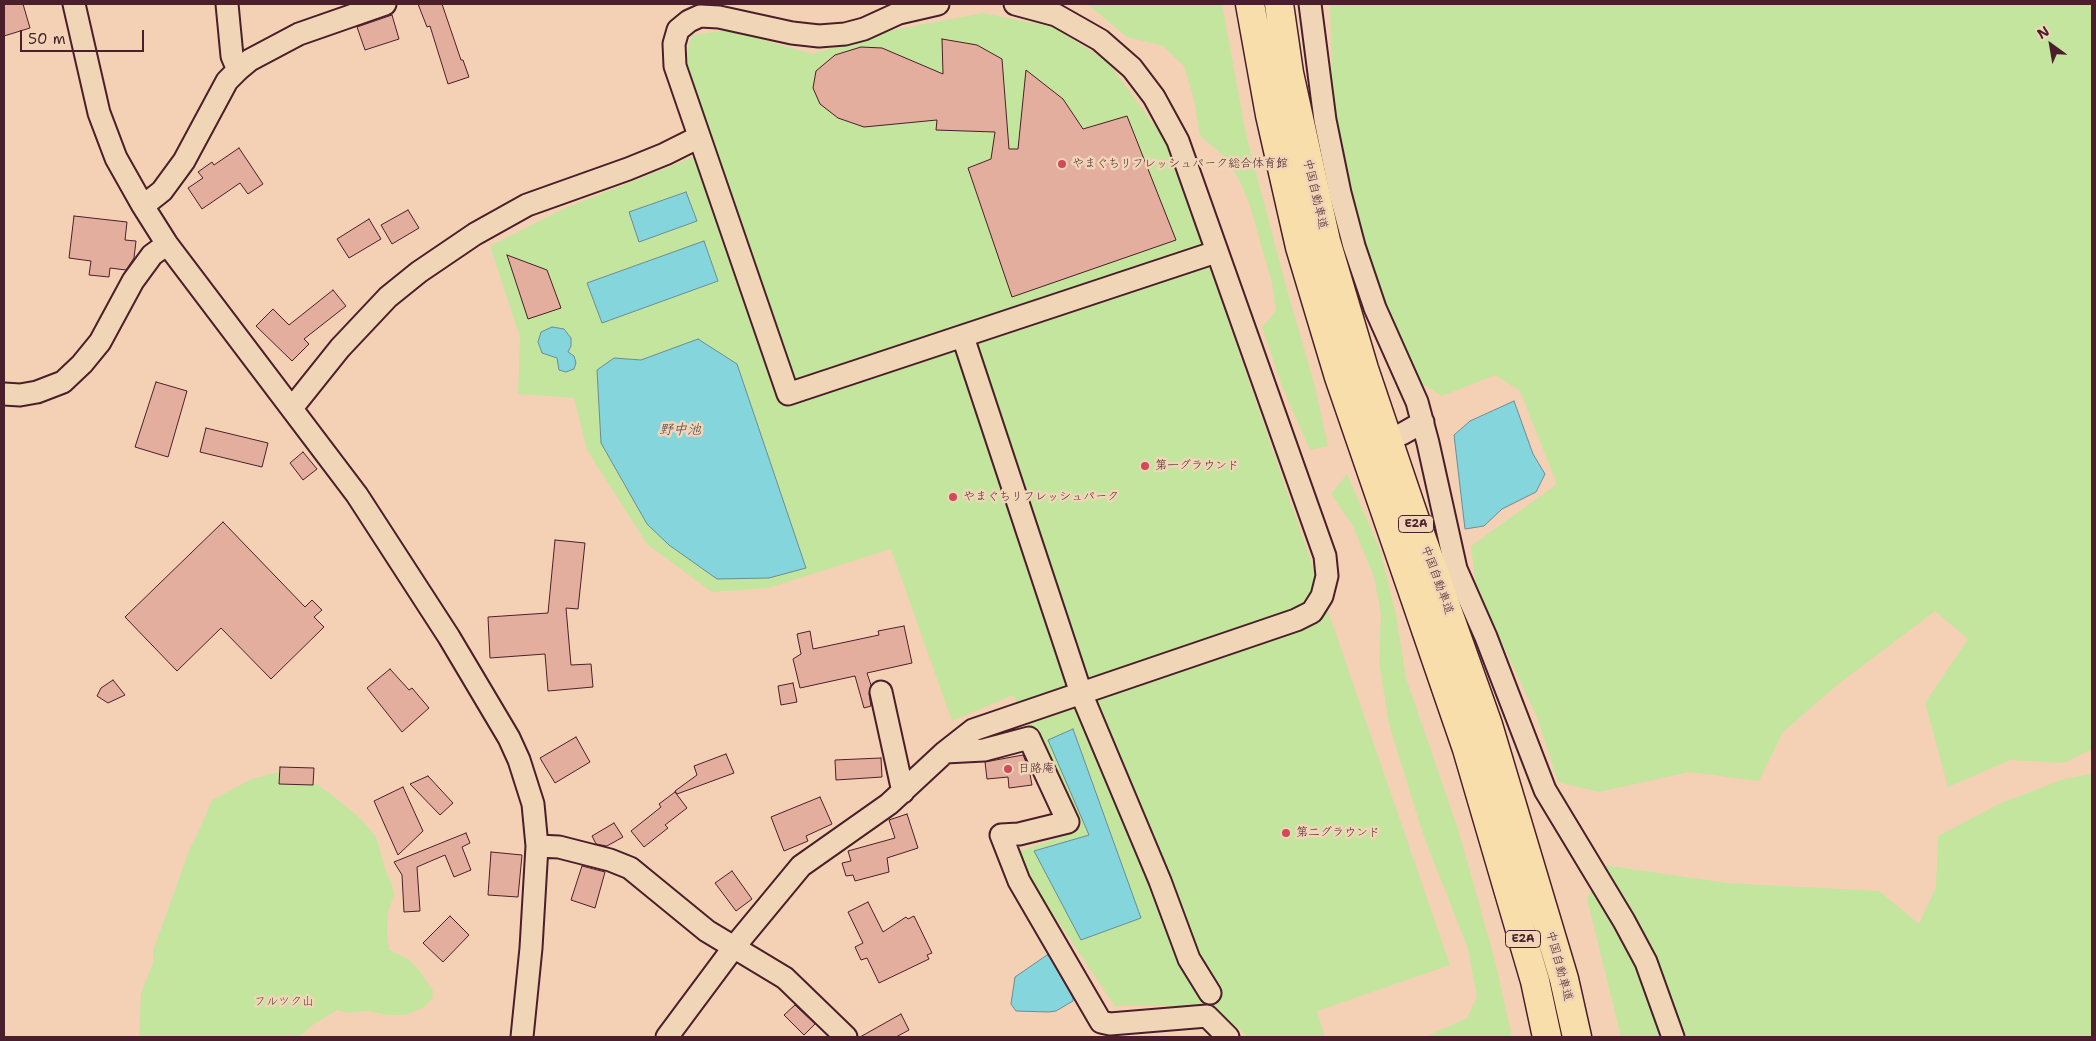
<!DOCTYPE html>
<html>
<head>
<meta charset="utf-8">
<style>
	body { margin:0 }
	#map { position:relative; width:2096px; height:1041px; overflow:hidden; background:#f4d1b5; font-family:"Shantell Sans",sans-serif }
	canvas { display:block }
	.frame { position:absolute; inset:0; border:5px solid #4a1f2b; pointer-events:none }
	.north { position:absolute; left:2026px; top:20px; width:50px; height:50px; -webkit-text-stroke:4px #f0d6b7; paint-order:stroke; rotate:328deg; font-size:14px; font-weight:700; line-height:20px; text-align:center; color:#4a1f2b }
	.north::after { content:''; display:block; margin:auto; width:18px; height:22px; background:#4a1f2b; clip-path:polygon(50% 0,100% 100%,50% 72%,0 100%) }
	.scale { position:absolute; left:20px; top:30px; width:124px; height:22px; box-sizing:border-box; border:2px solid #4a1f2b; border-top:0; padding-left:6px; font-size:15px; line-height:18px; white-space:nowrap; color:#4a1f2b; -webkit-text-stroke:4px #f0d6b7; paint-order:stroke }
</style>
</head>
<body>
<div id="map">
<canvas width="2096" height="1041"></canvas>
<div class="frame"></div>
<div class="north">N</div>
<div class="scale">50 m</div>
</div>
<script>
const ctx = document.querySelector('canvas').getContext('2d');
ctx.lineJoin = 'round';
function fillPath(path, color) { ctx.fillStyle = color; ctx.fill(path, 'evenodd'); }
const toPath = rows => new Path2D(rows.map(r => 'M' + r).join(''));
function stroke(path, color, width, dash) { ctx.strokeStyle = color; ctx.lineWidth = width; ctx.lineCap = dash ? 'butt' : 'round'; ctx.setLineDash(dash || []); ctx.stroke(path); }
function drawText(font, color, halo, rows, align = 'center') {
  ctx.font = font + ' "Shantell Sans","Klee One",sans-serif'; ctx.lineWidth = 5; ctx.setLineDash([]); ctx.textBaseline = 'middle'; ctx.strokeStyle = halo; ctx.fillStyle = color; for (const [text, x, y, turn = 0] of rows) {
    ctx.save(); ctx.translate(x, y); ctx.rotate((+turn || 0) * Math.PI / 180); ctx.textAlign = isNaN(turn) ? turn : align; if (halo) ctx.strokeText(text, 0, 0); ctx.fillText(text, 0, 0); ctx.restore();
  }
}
const green = toPath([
	[1084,4,1222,4,1246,134,1284,279,1314,383,1328,446,1310,450,1282,386,1262,327,1276,311,1272,283,1250,206,1240,181,1223,155,1200,136,1194,100,1184,66,1163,46,1127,37,1092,8],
	[1330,4,2092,4,2092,749,2064,763,2010,760,1948,787,1925,703,1968,639,1935,611,1837,685,1783,732,1759,781,1689,772,1599,792,1558,782,1537,717,1476,588,1471,546,1557,484,1520,391,1495,375,1442,396,1419,382,1365,253,1333,116],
	[983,13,1053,27,1108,62,1167,143,1450,965,1317,1011,1325,1037,1248,1037,1213,1006,1115,1006,1039,893,1019,851,1079,831,1013,695,952,721,891,549,768,588,712,592,647,544,587,450,574,398,518,394,520,337,490,246,563,209,689,159,713,145,685,60,692,35,729,30,812,54,893,30],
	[1347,474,1380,550,1396,615,1406,678,1459,832,1495,961,1512,1037,1425,1037,1467,1018,1477,997,1468,949,1423,834,1389,724,1379,662,1381,614,1374,577,1353,526,1331,494],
	[282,771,294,778,316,784,327,791,361,819,376,837,386,872,392,884,394,895,388,912,387,929,389,950,408,959,419,970,433,991,432,999,424,1007,406,1015,388,1015,368,1011,348,1013,337,1010,314,1024,299,1037,139,1037,141,993,153,963,153,951,190,848,198,833,212,800,252,779],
	[2092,774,2092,1037,1621,1037,1587,899,1603,865,1727,883,1879,891,1919,924,1936,887,1938,836,1999,804,2064,779]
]);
const water = toPath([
	[686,192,697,221,639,242,629,212,686,192],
	[704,241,718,281,602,323,587,283,704,241],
	[552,327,564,329,571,338,571,346,568,352,574,356,576,363,574,369,566,372,559,370,557,358,542,353,538,342,541,332,552,327],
	[698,339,737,364,806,568,769,578,717,579,669,545,647,524,601,443,597,370,614,358,641,360,698,339],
	[1514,401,1533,454,1545,474,1536,492,1502,509,1484,526,1465,529,1454,435,1470,421,1514,401],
	[1073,729,1141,918,1081,940,1034,851,1089,835,1048,740,1073,729],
	[1047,955,1050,957,1073,998,1073,1001,1056,1011,1049,1012,1016,1011,1011,1004,1015,977,1047,955]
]);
const building = toPath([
	[4,4,23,4,30,28,4,36,4,4],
	[418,4,442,4,461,60,463,60,469,77,448,84,430,26,427,27,418,4],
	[392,15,399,39,365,50,357,27,392,15],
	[942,39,977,45,1002,59,1009,149,1018,149,1026,70,1063,99,1083,129,1127,116,1176,240,1012,297,968,168,991,159,995,132,936,130,937,120,864,127,838,118,820,104,813,88,816,71,835,55,861,47,882,48,943,74,942,39],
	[239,148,263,184,248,194,240,183,202,209,188,188,203,178,198,172,212,162,214,165,239,148],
	[408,210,419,228,392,244,381,225,408,210],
	[74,216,127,222,125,240,136,241,134,258,126,270,110,268,109,277,89,275,91,261,69,258,74,216],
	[369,219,381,239,349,258,337,239,369,219],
	[507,255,547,270,561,308,528,319,507,255],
	[333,290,346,306,304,339,309,344,292,361,256,326,273,309,289,325,333,290],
	[156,382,187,391,168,457,135,447,156,382],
	[206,428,268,443,262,467,200,452,206,428],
	[303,452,317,469,303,480,290,463,303,452],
	[223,522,305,607,312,600,322,610,314,617,324,627,271,679,221,628,177,671,125,617,223,522],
	[555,540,585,543,578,609,566,608,571,665,591,664,593,687,548,691,545,654,490,658,488,617,548,613,555,540],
	[904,626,912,663,867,673,871,685,869,694,871,706,864,708,855,676,800,688,793,659,801,654,797,634,810,631,813,649,879,635,878,631,904,626],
	[390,669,409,690,412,688,429,708,402,732,367,688,390,669],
	[113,680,125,695,108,703,97,696,101,688,113,680],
	[793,683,797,702,781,705,778,686,793,683],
	[576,737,590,762,555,783,540,758,576,737],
	[726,754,734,773,677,794,675,791,697,775,694,766,726,754],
	[1023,755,1029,769,1032,785,1009,788,1008,777,987,779,985,762,1023,755],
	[881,758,882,777,836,780,835,760,881,758],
	[280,767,314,768,313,785,279,784,280,767],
	[428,776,453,803,440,815,410,784,428,776],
	[403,787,423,831,398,855,374,801,403,787],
	[675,792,687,808,665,825,668,828,644,847,631,831,661,807,659,804,675,792],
	[820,797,832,824,806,836,808,841,784,851,771,817,820,797],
	[907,814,918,848,887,858,889,872,855,881,853,875,846,876,842,863,851,861,848,851,895,838,889,820,907,814],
	[614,823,623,837,607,846,596,844,592,836,614,823],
	[466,833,470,843,462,847,471,870,454,877,445,855,417,867,420,911,404,912,402,875,394,862,466,833],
	[491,852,522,855,518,897,488,895,491,852],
	[582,866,605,872,595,908,571,900,582,866],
	[732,871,752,899,736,911,715,883,732,871],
	[868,902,883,932,906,917,908,919,914,916,932,953,927,955,929,959,879,983,867,958,861,960,855,947,863,943,848,912,868,902],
	[450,916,469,935,443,962,423,943,450,916],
	[795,1005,815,1024,804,1035,784,1015,795,1005],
	[901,1014,909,1030,896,1037,860,1037,901,1014]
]);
const minor = toPath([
	[74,4,99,113,116,158,143,206,167,244,357,495,449,637,509,738,519,760,533,804,537,846,531,948,522,1037],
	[227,4,232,56,238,70],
	[938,4,899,13,864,29,845,34,819,36,792,33,719,17,700,16,689,21,678,30,674,44,675,66,788,394,1216,252],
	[1310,4,1325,120,1340,193,1354,246,1375,308,1417,402,1428,443,1456,569,1486,637,1545,790,1624,921,1646,962,1673,1037],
	[143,206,162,191,184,161,227,81,238,70,250,60,299,34,385,4],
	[963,337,1081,693,1160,881,1189,959,1210,993],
	[4,394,20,395,37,392,63,382,82,364,100,342,133,281,152,255,167,244],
	[292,408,340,348,388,297,419,272,475,234,527,205,628,169,665,154,699,137],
	[1402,434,1423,422],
	[881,692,903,792],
	[945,752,984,750,1029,738,1068,822,1019,834,1001,835,1019,881,1101,1022,1110,1024,1207,1016,1228,1037],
	[537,846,559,847,610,860,630,868,707,931,785,978,846,1037],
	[667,1037,734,947,801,866,889,804,945,752,973,730,1296,620,1312,612,1322,596,1327,576,1325,556,1178,141,1154,97,1132,68,1100,40,1056,15,1015,4]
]);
const highway = toPath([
	[1250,4,1270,115,1300,247,1339,377,1467,749,1535,981,1547,1037],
	[1279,4,1289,73,1326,241,1364,369,1412,511,1488,725,1564,979,1577,1037]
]);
const markers = [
	[1062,164,5,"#d1495b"],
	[1145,466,5,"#d1495b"],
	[953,497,5,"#d1495b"],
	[1008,769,5,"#d1495b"],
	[1286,833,5,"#d1495b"]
];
const shields = [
	[1416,524,35],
	[1523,939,35]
];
const shieldNames = [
	["E2A",1416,524],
	["E2A",1523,939]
];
const poiNames = [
	["やまぐちリフレッシュパーク総合体育館",1072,164],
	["第一グラウンド",1155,466],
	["やまぐちリフレッシュパーク",963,497],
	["日路庵",1018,769],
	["第二グラウンド",1296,833]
];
const streetNames = [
	["中国自動車道",1315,194,77],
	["中国自動車道",1437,580,70],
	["中国自動車道",1559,966,75]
];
const parkNames = [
	["フルツク山",284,1002]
];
const waterNames = [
	["野中池",680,430]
];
fillPath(green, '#c3e59e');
fillPath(water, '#84d5dc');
stroke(water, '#6d8c95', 1);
fillPath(building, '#e3ae9d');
stroke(building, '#4a1f2b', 1);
stroke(minor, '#4a1f2b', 25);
stroke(highway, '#4a1f2b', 31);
stroke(minor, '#f0d6b7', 21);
stroke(highway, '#f8deab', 28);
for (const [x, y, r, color] of markers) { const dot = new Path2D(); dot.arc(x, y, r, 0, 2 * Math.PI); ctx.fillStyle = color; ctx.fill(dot); stroke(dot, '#f0d6b7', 2); }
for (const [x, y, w] of shields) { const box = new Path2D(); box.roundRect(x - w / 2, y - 8.5, w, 17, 4); ctx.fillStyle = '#f0d6b7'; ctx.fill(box); stroke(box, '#4a1f2b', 1); }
drawText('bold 11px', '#4a1f2b', null, shieldNames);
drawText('12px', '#4a1f2b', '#f0d6b7', poiNames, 'left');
drawText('12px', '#4a1f2b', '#f0d6b7', streetNames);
drawText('12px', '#5c3d3c', '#f0d6b7', parkNames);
drawText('italic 14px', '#56434e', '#f0d6b7', waterNames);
</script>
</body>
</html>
